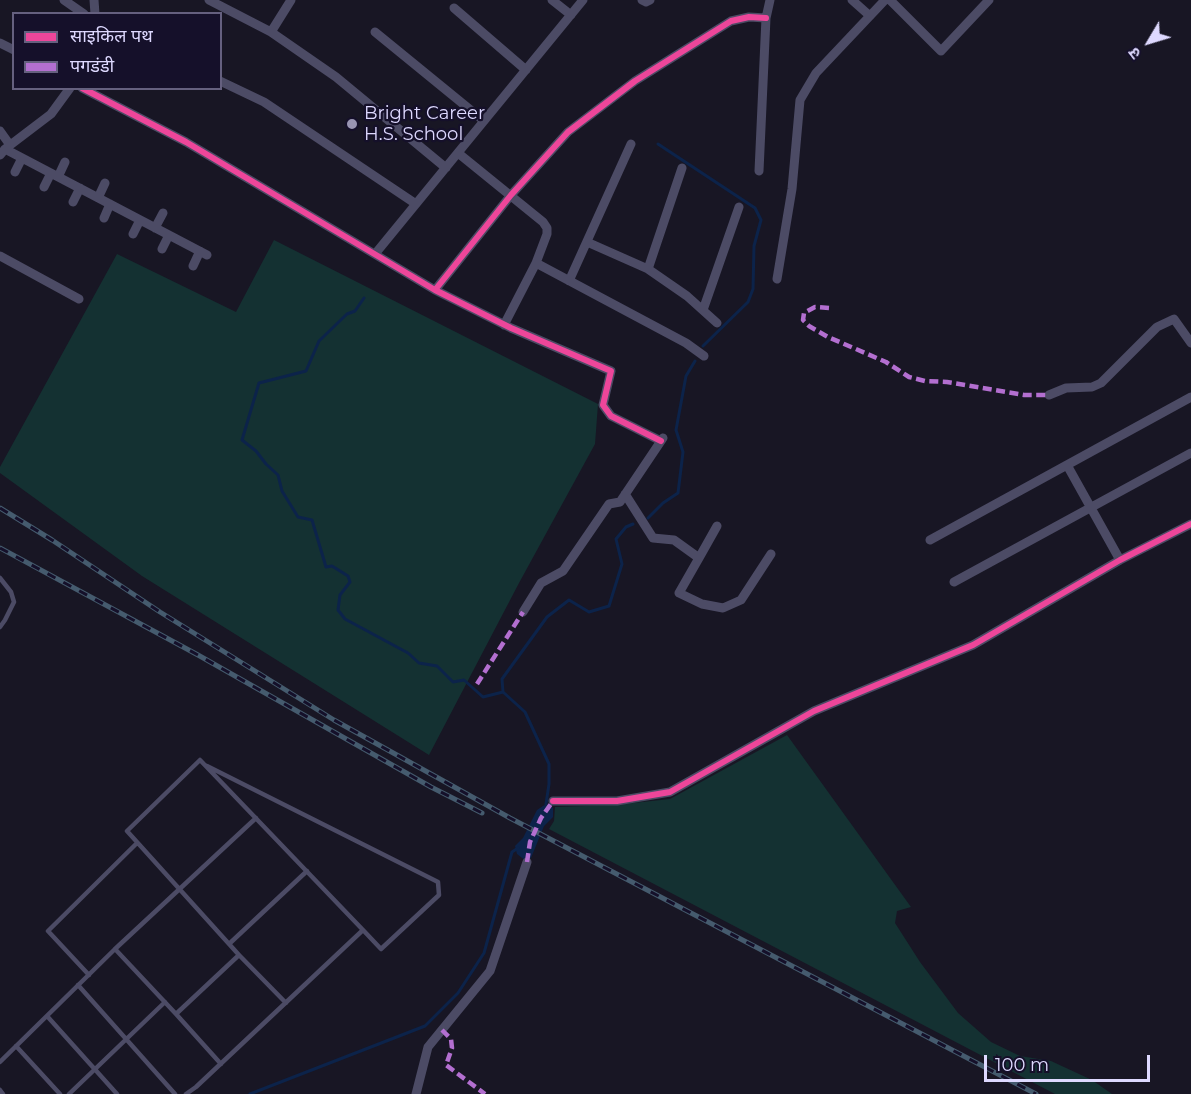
<!DOCTYPE html>
<html>
<head>
<meta charset="utf-8">
<style>
	body { margin:0 }
	#map { position:relative; width:1191px; height:1094px; overflow:hidden; background:#181624; font-family:Montserrat,"Noto Sans Devanagari",sans-serif }
	canvas { display:block }
	.legend { position:absolute; left:12px; top:12px; width:210px; height:78px; box-sizing:border-box; background:#15102a; border:2px solid #65607f; margin:0; padding:8px 10px; list-style:none; font-size:18px; color:#ded9ff }
	.legend li { display:flex; align-items:center; gap:12px; height:30px }
	.legend b { width:30px; border:2px solid #65607f }
	.north { position:absolute; left:1119px; top:12px; width:60px; height:60px; -webkit-text-stroke:4px #15102a; paint-order:stroke; rotate:232deg; font-size:16px; font-weight:700; line-height:24px; text-align:center; color:#ded9ff }
	.north::after { content:''; display:block; margin:auto; width:21px; height:27px; background:#ded9ff; clip-path:polygon(50% 0,100% 100%,50% 72%,0 100%) }
	.scale { position:absolute; left:984px; top:1055px; width:166px; height:27px; box-sizing:border-box; border:3px solid #ded9ff; border-top:0; padding-left:8px; font-size:18px; line-height:21px; white-space:nowrap; color:#ded9ff; -webkit-text-stroke:4px #15102a; paint-order:stroke }
</style>
</head>
<body>
<div id="map">
<canvas width="1191" height="1094"></canvas>
<ul class="legend">
<li><b style="height:8px;background:#ed469a"></b>साइकिल पथ</li>
<li><b style="height:8px;background:#b36fd0"></b>पगडंडी</li>
</ul>
<div class="north">उ</div>
<div class="scale">100 m</div>
</div>
<script>
const ctx = document.querySelector('canvas').getContext('2d');
ctx.lineJoin = 'round';
function fillPath(path, color) { ctx.fillStyle = color; ctx.fill(path, 'evenodd'); }
const toPath = rows => new Path2D(rows.map(r => 'M' + r).join(''));
function stroke(path, color, width, dash) { ctx.strokeStyle = color; ctx.lineWidth = width; ctx.lineCap = dash ? 'butt' : 'round'; ctx.setLineDash(dash || []); ctx.stroke(path); }
function drawText(font, color, halo, rows, align = 'center') {
  ctx.font = font + ' Montserrat,sans-serif'; ctx.lineWidth = 4.5; ctx.setLineDash([]); ctx.textBaseline = 'middle'; ctx.strokeStyle = halo; ctx.fillStyle = color; for (const [text, x, y, turn = 0] of rows) {
    ctx.save(); ctx.translate(x, y); ctx.rotate((+turn || 0) * Math.PI / 180); ctx.textAlign = isNaN(turn) ? turn : align; if (halo) ctx.strokeText(text, 0, 0); ctx.fillText(text, 0, 0); ctx.restore();
  }
}
const green = toPath([
	[274,240,598,404,595,444,519,583,429,755,142,576,0,473,0,467,117,254,236,312],
	[787,735,911,907,897,911,895,923,920,962,958,1013,991,1042,1020,1056,1051,1061,1092,1080,1112,1094,1055,1094,549,829,554,821,555,807,614,805,670,799]
]);
const water = toPath([
	[546,804,553,808,553,817,544,826,531,858,526,861,517,854,515,846,523,838,537,810]
]);
const stream = toPath([
	[658,144,755,208,761,220,754,246,753,289,748,302,703,346],
	[364,298,355,311,347,314,319,341,306,371,259,383,242,440,256,451,266,464,278,475,282,491,298,517,312,520,326,567,332,566,348,576,350,582,340,595,338,610,345,619,408,653,419,663,437,666,453,682,464,680,483,697,503,692],
	[648,518,663,503,678,493,683,452,676,430,686,376,695,361],
	[546,804,549,784,549,764,525,712,503,692,502,679,547,617,569,600,589,612,609,606,622,564,616,539,626,527,633,524],
	[250,1094,425,1026,458,993,484,953,512,852,518,848]
]);
const lane = toPath([
	[0,578,11,592,14,602,5,620,0,627],
	[207,766,438,882,439,895,381,949,363,930],
	[229,944,307,871],
	[115,949,256,818],
	[239,955,286,1003],
	[89,975,48,931,137,843],
	[78,985,175,1094],
	[176,1014,221,1064],
	[47,1016,117,1094],
	[16,1046,60,1094],
	[0,1062,115,949,176,1014,239,955,127,831,200,760,363,930,196,1087,186,1094],
	[0,1090,3,1094],
	[69,1094,165,1002]
]);
const street = toPath([
	[64,0,84,14],
	[94,0,95,14],
	[209,0,271,32,336,77,446,168],
	[552,0,571,15],
	[642,0,646,2,650,0],
	[852,0,870,16],
	[890,0,941,51,989,0],
	[454,8,526,70],
	[271,32,291,0],
	[375,32,484,121],
	[0,43,14,50],
	[220,81,264,102,416,204],
	[82,88,186,142,435,290,511,328,611,371,603,405,611,416,661,441],
	[0,131,10,145],
	[5,149,207,255],
	[458,153,543,222,547,228,547,234,536,263,504,325],
	[0,155,5,149,51,114,70,88],
	[759,171,766,18,770,0],
	[15,172,22,158],
	[58,177,65,162],
	[44,187,51,173],
	[98,198,105,183],
	[73,202,80,188],
	[104,218,110,204],
	[155,228,163,213],
	[133,234,140,220],
	[587,242,648,269,687,296,717,323],
	[162,249,169,235],
	[375,254,583,0],
	[0,256,79,299],
	[536,263,686,343,704,356],
	[193,266,200,251],
	[648,269,682,168],
	[777,279,792,189,800,100,816,73,885,0],
	[569,281,631,144],
	[435,290,511,195,568,132,635,81,731,21,749,17,766,18],
	[703,310,739,207],
	[1049,395,1066,388,1092,387,1101,383,1157,327,1174,319,1191,343],
	[1067,465,1120,560],
	[625,494,653,538,674,540,699,558,717,526],
	[930,540,1191,397],
	[699,558,679,593,702,604,723,608,741,600,771,554],
	[954,582,1191,453],
	[523,612,541,583,563,571,609,504,620,502,663,438],
	[553,801,617,801,670,792,814,711,973,645,1120,560,1191,524],
	[416,1094,428,1047,490,971,527,862]
]);
const rail = toPath([
	[0,508,52,540,160,612,334,720,510,818,1036,1094],
	[0,548,198,655,431,787,482,813]
]);
const quiet = toPath([
	[829,308,815,307,804,313,803,320,809,326,828,337,886,362,909,377,925,381,947,382,1024,395,1049,395],
	[477,684,523,612],
	[527,862,530,842,541,818,553,801],
	[442,1030,451,1039,452,1048,446,1065,485,1094]
]);
const cycleway = toPath([
	[82,88,186,142,435,290,511,328,611,371,603,405,611,416,661,441],
	[435,290,511,195,568,132,635,81,731,21,749,17,766,18],
	[553,801,617,801,670,792,814,711,973,645,1120,560,1191,524]
]);
const markers = [
	[352,124,6,"#9995b2"]
];
const poiNames = [
	["Bright Career",364,114],
	["H.S. School",364,135]
];
fillPath(green, '#143132');
fillPath(water, '#0c234a');
stroke(stream, '#0c234a', 3);
stroke(lane, '#4c4b65', 4.5);
stroke(street, '#4c4b65', 9);
stroke(rail, '#455b6e', 5);
stroke(rail, '#15102a', 3, [9]);
stroke(quiet, '#b36fd0', 4.5, [9, 4.5]);
stroke(cycleway, '#ed469a', 6);
for (const [x, y, r, color] of markers) { const dot = new Path2D(); dot.arc(x, y, r, 0, 2 * Math.PI); ctx.fillStyle = color; ctx.fill(dot); stroke(dot, '#15102a', 2); }
drawText('18px', '#ded9ff', '#15102a', poiNames, 'left');
</script>
</body>
</html>
